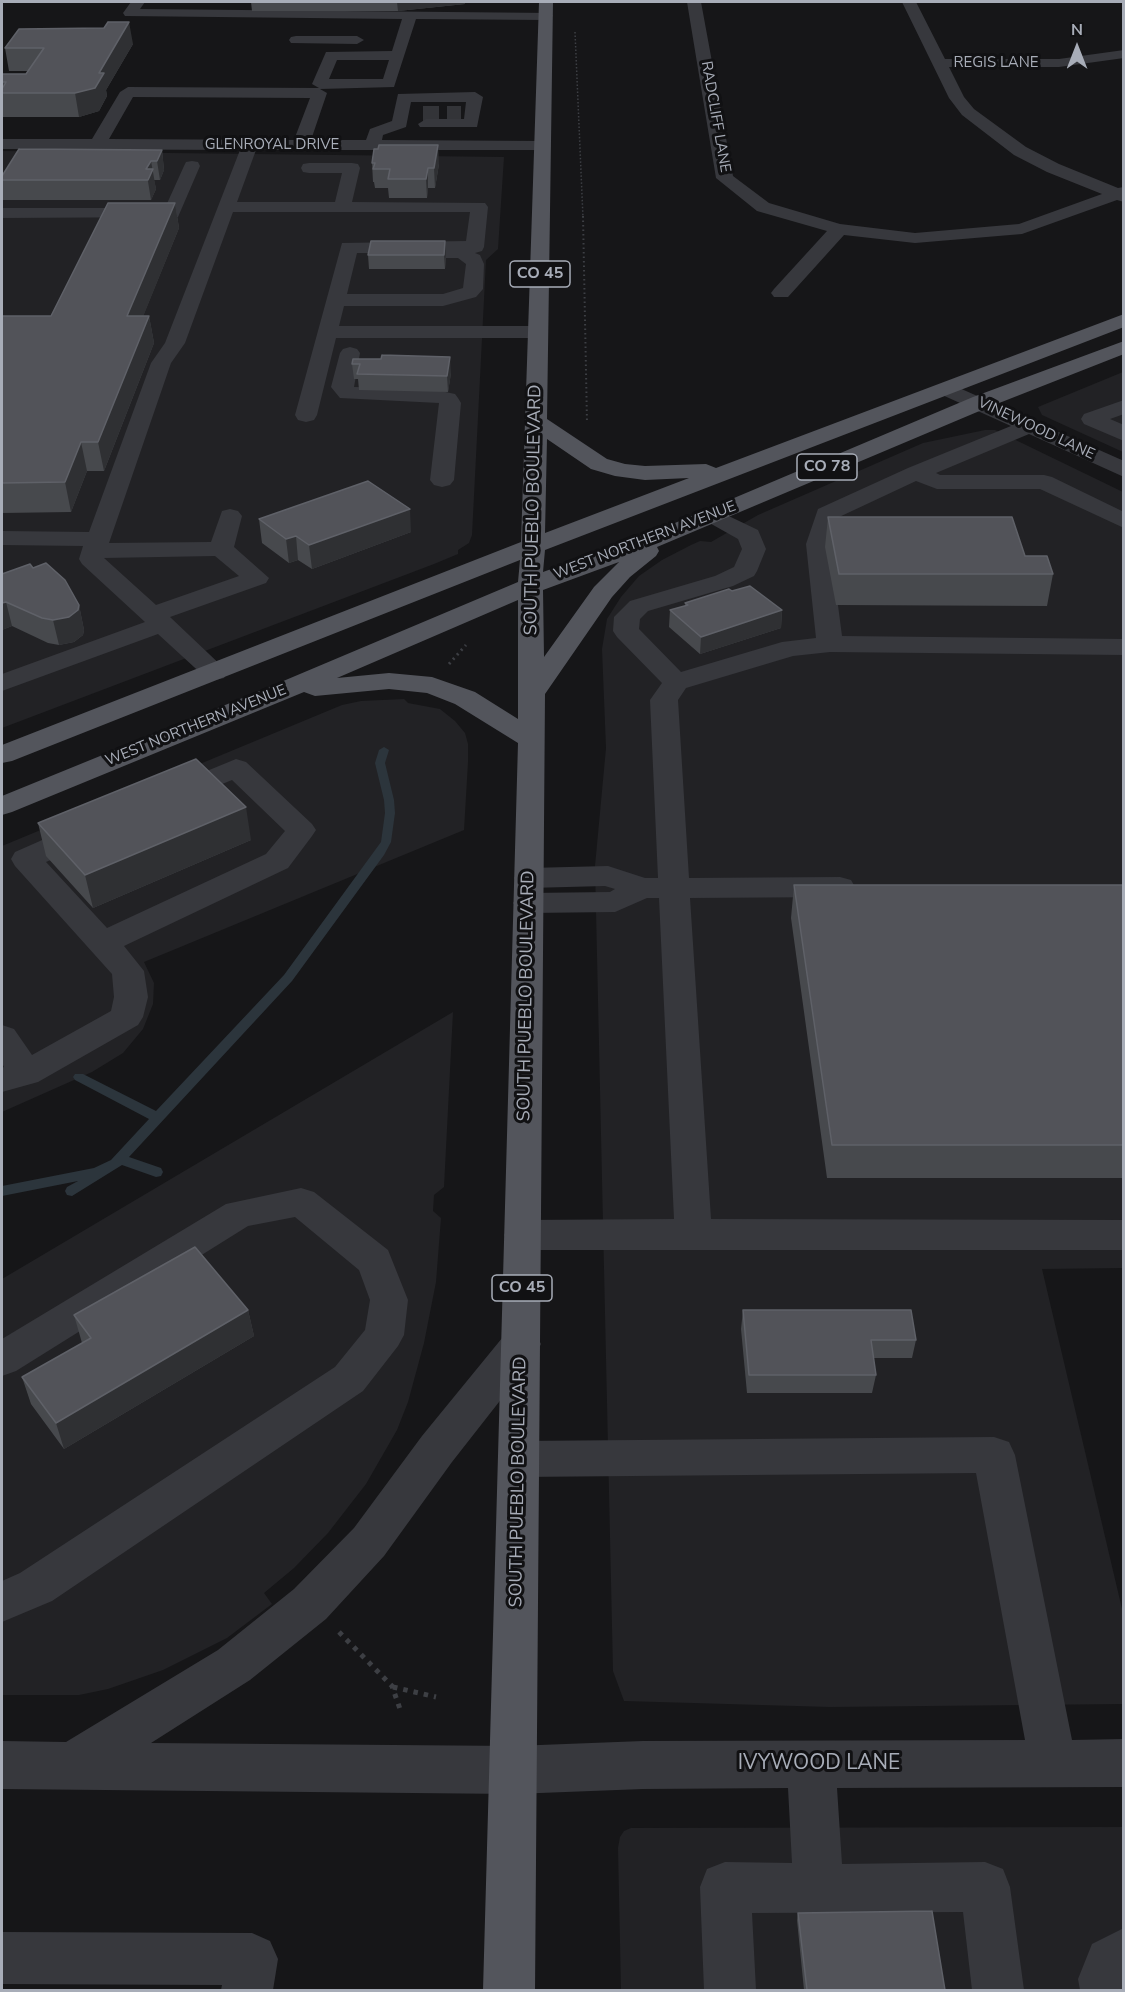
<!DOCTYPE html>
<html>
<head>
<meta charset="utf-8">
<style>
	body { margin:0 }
	#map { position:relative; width:1125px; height:1992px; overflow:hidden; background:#161618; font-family:"Nunito Sans",sans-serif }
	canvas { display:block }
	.frame { position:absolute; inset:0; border:3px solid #a8adb8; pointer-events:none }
	.north { position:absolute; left:1047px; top:18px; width:60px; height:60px; -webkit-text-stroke:4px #111113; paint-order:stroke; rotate:0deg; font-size:16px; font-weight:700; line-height:24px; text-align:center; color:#a8adb8 }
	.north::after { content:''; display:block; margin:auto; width:21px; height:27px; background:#a8adb8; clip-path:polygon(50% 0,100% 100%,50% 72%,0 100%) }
</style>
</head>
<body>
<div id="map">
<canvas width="1125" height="1992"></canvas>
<div class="frame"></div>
<div class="north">N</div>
</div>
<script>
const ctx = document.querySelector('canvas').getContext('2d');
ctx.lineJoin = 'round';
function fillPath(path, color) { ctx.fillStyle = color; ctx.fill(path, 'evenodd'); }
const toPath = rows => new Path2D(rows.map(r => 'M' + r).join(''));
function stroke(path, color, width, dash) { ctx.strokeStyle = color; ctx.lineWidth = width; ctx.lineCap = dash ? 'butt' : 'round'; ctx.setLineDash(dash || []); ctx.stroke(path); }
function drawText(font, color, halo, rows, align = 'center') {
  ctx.font = font + ' "Nunito Sans",sans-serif'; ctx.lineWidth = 6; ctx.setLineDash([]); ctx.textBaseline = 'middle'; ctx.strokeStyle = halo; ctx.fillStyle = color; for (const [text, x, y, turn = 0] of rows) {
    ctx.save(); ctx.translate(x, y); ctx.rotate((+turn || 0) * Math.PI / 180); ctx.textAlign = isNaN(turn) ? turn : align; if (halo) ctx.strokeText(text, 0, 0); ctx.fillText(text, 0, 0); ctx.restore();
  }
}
const built = toPath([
	[2,151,504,157,498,249,486,260,472,535,469,543,458,550,458,554,434,564,2,728],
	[1123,372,1123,452,1042,415,1038,407],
	[985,430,995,430,1123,492,1123,1268,1042,1269,1123,1613,1123,1704,830,1707,624,1701,613,1671,595,866,606,748,602,649,607,619,621,597,639,576,662,560,691,545,700,541,711,542,758,515,923,443],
	[404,699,408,703,440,709,455,721,465,733,468,744,468,762,464,830,144,962,154,983,153,1004,143,1029,123,1053,92,1072,2,1112,2,846,342,705,361,701],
	[453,1012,444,1187,434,1195,433,1211,441,1218,436,1282,424,1343,408,1402,397,1430,366,1484,328,1533,294,1568,264,1593,272,1604,227,1638,163,1670,108,1689,79,1695,2,1695,2,1279],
	[1123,1827,1123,1990,621,1990,618,1848,620,1837,624,1831,631,1828]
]);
const stream = toPath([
	[384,747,389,750,385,763,394,800,395,813,391,842,384,855,292,981,129,1157,161,1168,163,1172,161,1176,156,1177,122,1165,72,1196,67,1195,65,1191,67,1187,78,1181,2,1196,2,1186,94,1168,111,1160,149,1119,75,1080,73,1077,75,1074,83,1074,156,1111,284,975,381,842,385,813,384,800,375,763,379,750,384,747]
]);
const minorTunnel = toPath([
	[423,114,461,114]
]);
const pathFar3 = toPath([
	[575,32,583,218]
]);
const pathFar2 = toPath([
	[583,216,587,423]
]);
const pathFar1 = toPath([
	[449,664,466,645]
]);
const path = toPath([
	[339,1632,392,1686,400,1709],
	[393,1687,436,1697]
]);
const minor = toPath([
	[131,2,145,2,140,9,551,13,553,16,546,20,416,19,394,87,320,89,327,93,311,140,366,140,370,129,392,121,398,94,475,92,483,97,477,127,420,127,418,124,426,119,464,119,466,102,411,102,406,127,383,135,382,140,543,141,551,146,549,150,256,150,237,202,335,202,342,173,309,173,303,172,301,168,303,164,309,163,352,163,358,164,360,168,352,202,485,203,488,207,484,247,482,251,475,253,480,255,484,264,483,289,476,297,443,306,344,306,339,326,538,326,545,328,548,332,545,336,538,338,336,338,317,415,314,420,306,422,298,420,295,415,342,243,466,241,470,212,233,212,185,343,171,363,109,543,211,542,222,511,230,509,238,511,242,516,234,547,269,578,266,583,170,617,228,672,224,678,215,680,206,678,158,634,2,691,2,674,145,622,82,564,79,559,83,546,2,545,2,531,89,532,151,363,165,343,240,150,2,149,2,139,92,139,120,92,128,87,319,88,312,84,326,52,392,51,402,19,125,16,123,13,131,2],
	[337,60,389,60,383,79,329,79,337,60],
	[133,97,310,98,294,140,109,139,133,97],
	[357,253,431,253,433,256,440,258,458,258,466,264,463,288,443,294,347,294,357,253],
	[215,556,239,576,156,605,104,558,215,556],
	[687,2,701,2,733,176,769,203,840,224,915,233,1019,224,1102,194,1047,172,1014,155,962,115,949,98,902,2,916,2,945,59,1059,59,1124,50,1124,58,1059,67,949,67,964,97,974,109,1026,147,1059,164,1118,188,1124,187,1124,202,1117,200,1022,234,915,243,844,235,788,297,774,297,771,293,774,289,827,231,757,211,716,178,687,2],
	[296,36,357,36,364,40,357,44,291,43,289,40,291,37,296,36],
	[192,161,198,162,200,166,178,217,2,218,2,208,165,208,184,166,186,162,192,161],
	[350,347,357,349,360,353,354,387,431,389,455,394,458,398,461,403,454,480,450,485,442,487,434,485,430,480,439,403,340,398,331,387,340,353,343,349,350,347],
	[948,383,1124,461,1124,477,1029,434,936,473,940,475,1044,475,1052,477,1124,512,1124,528,1040,489,937,489,916,481,837,518,830,544,842,636,1124,639,1124,655,830,652,793,656,686,688,678,700,689,878,840,877,851,880,855,887,851,894,840,897,690,898,711,1219,1124,1220,1124,1250,523,1250,510,1245,504,1235,510,1225,523,1220,674,1219,659,898,647,898,615,912,529,913,518,910,513,903,518,896,529,893,610,892,615,889,605,886,529,888,518,885,514,878,518,871,529,868,608,866,645,878,658,878,650,700,662,683,617,637,613,631,614,617,630,601,715,576,734,567,742,549,738,539,706,521,702,516,706,511,714,509,758,530,766,549,757,571,754,576,733,586,648,611,640,619,639,629,681,672,782,642,816,638,806,544,818,509,908,468,1011,426,940,394,937,389,940,384,948,383],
	[1124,400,1124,414,1110,419,1124,425,1124,441,1084,424,1081,419,1084,414,1124,400],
	[236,759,246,762,312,824,316,830,312,836,288,868,124,946,144,971,148,997,143,1017,138,1025,38,1082,2,1092,2,1068,4,1067,2,1063,2,1025,14,1029,32,1055,111,1011,114,997,112,974,15,866,11,859,15,852,74,826,85,824,96,826,100,833,96,840,46,862,107,928,266,854,285,831,232,780,173,804,163,801,158,795,163,789,236,759],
	[301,1188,314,1192,388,1250,408,1300,404,1335,398,1346,363,1391,52,1601,2,1622,2,1581,20,1573,335,1367,365,1330,370,1300,359,1270,295,1217,248,1226,16,1371,2,1376,2,1339,226,1204,301,1188],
	[521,1328,535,1332,541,1344,535,1356,452,1462,384,1556,326,1619,250,1680,151,1743,514,1746,643,1741,1025,1740,976,1473,519,1477,504,1472,498,1459,504,1446,519,1441,994,1437,1009,1442,1015,1455,1072,1740,1124,1739,1124,1787,837,1788,842,1864,985,1862,1003,1869,1010,1887,1024,1990,972,1990,963,1912,752,1913,756,1990,704,1990,700,1887,707,1869,725,1862,792,1863,788,1788,643,1789,514,1794,2,1789,2,1741,66,1742,218,1650,294,1589,354,1528,422,1436,507,1332,521,1328],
	[1124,1928,1124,1990,1080,1990,1078,1979,1092,1944,1124,1928],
	[2,1932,252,1933,270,1941,278,1959,273,1990,221,1990,222,1985,2,1984,2,1932]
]);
const major = toPath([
	[539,2,553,2,547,419,607,459,625,464,645,466,706,464,716,468,1124,314,1124,327,545,550,543,572,656,531,973,397,1124,341,1124,354,989,407,657,547,659,551,656,556,630,577,612,597,545,694,535,1990,483,1990,518,743,455,704,427,693,389,689,315,696,304,692,12,812,2,815,2,796,262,690,518,582,520,560,12,761,2,763,2,745,521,542,539,2],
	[547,439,591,469,615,476,645,480,689,478,545,533,547,439],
	[619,562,594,587,544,657,543,590,619,562],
	[518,600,518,719,475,692,432,677,389,673,337,678,518,600]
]);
const wall = toPath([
	[234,2,465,2,465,4,398,11,252,11,251,2],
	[133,44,106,90,107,96,99,111,79,117,3,117,2,108,2,74,26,74,28,71,9,71,5,48],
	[162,150,164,170,160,180,154,180,156,189,151,200,3,200,2,192,2,176],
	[372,163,439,164,435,188,428,188,427,198,389,198,388,188,375,188,374,182,373,182],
	[175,203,179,228,143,316,149,316,154,343,104,471,87,471,71,512,2,513,2,316,51,316],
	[371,241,446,255,445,269,369,269,368,255],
	[353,359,451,373,448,392,359,390,358,379,354,379,352,364],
	[828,517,1025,556,1053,574,1047,606,836,605,825,547],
	[259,519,411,532,312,569,298,560,289,563,262,543],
	[2,574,79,605,84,630,83,635,74,642,59,645,48,643,12,626,2,630],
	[732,591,782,610,781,628,700,654,669,627,670,610,685,606,685,603],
	[38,823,251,840,93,908,46,856],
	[794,885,1124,885,1124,1178,827,1178,791,918],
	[248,1310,254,1336,64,1449,31,1404,22,1377,82,1343,74,1315],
	[743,1310,916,1340,912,1358,873,1358,876,1375,872,1393,747,1393,741,1329],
	[798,1913,945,1990,804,1990,797,1920]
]);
const shadedWall = toPath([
	[397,2,465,2,465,4,398,11],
	[129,22,133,44,106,90,107,96,99,111,79,117,75,93,99,73],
	[438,145,439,164,435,188,434,168],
	[162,150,164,170,160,180,157,161],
	[151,161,156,189,151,200,146,169],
	[428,168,428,188,427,198,426,179],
	[175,203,179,228,132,344,127,316],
	[445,241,446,255,445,269,444,255],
	[149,316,154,343,104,471,98,442],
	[450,357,451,373,448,392,447,376],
	[81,442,87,471,71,512,65,482],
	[410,509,411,532,312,569,309,545],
	[296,536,298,560,289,563,286,539],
	[6,602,12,626,2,630,2,603],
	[79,605,84,630,83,635,74,642,59,645,53,620],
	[782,610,781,628,700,654,701,637],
	[246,807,251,840,93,908,85,875],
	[248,1310,254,1336,64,1449,56,1423]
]);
const building = toPath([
	[108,22,129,22,99,73,104,73,95,88,75,93,2,93,2,89,6,82,2,82,2,74,26,74,44,48,5,48,19,29,104,28,108,22],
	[379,145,438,145,434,168,428,168,426,179,388,179,390,169,373,169,375,163,372,163,374,149,378,149,379,145],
	[19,149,162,150,157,161,151,161,146,169,153,169,148,180,2,180,2,176,19,149],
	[108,203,175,203,127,316,149,316,98,442,81,442,65,482,2,483,2,316,51,316,108,203],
	[371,241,445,241,444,255,368,255,371,241],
	[382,355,450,357,447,376,357,374,360,364,352,364,353,359,381,359,382,355],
	[368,481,410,509,309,545,296,536,286,539,259,519,368,481],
	[828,517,1012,517,1025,556,1047,556,1053,574,839,574,828,517],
	[46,563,65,580,79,605,78,610,69,617,53,620,42,618,6,602,2,603,2,574,30,564,33,568,46,563],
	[750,586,782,610,701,637,670,610,688,605,685,603,729,589,732,591,750,586],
	[196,759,246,807,85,875,38,823,196,759],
	[794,885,1124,885,1124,1145,832,1145,794,885],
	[195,1247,248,1310,56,1423,22,1377,91,1338,74,1315,195,1247],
	[743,1310,911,1310,916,1340,871,1340,876,1375,749,1375,743,1310],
	[932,1911,945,1990,807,1990,798,1913,932,1911]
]);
const farStreetnames = [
	["REGIS LANE",996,63],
	["RADCLIFF LANE",715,117,80],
	["GLENROYAL DRIVE",272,145],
	["VINEWOOD LANE",1036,429,25],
	["WEST NORTHERN AVENUE",645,541,-21],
	["WEST NORTHERN AVENUE",196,726,-22]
];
const shields = [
	[540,274,60],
	[827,467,60],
	[522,1288,60]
];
const shieldNames = [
	["CO 45",540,274],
	["CO 78",827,467],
	["CO 45",522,1288]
];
const streetNames = [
	["SOUTH PUEBLO BOULEVARD",534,510,-89],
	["SOUTH PUEBLO BOULEVARD",527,996,-89],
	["SOUTH PUEBLO BOULEVARD",519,1482,-89]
];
const nearStreetnames = [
	["IVYWOOD LANE",819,1764]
];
fillPath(built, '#222225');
fillPath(stream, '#2c353c');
stroke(minorTunnel, '#333438', 16, [16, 8]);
stroke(pathFar3, '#3d3f44', 1.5, [1.5, 2]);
stroke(pathFar2, '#3d3f44', 2, [1.5, 3]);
stroke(pathFar1, '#3d3f44', 3, [2, 4]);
stroke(path, '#3d3f44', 5, [4.5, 6]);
fillPath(minor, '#37383d');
fillPath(major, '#53555c');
fillPath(wall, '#47494d');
fillPath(shadedWall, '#2f3033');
fillPath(building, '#525359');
stroke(building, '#5f6168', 1.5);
drawText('15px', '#a8adb8', '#111113', farStreetnames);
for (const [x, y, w] of shields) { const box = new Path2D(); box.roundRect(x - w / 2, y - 13, w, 26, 4.5); ctx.fillStyle = '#111113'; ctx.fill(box); stroke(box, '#a8adb8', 1.5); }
drawText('bold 16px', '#a8adb8', null, shieldNames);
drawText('18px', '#a8adb8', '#111113', streetNames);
drawText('21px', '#a8adb8', '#111113', nearStreetnames);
</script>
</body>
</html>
